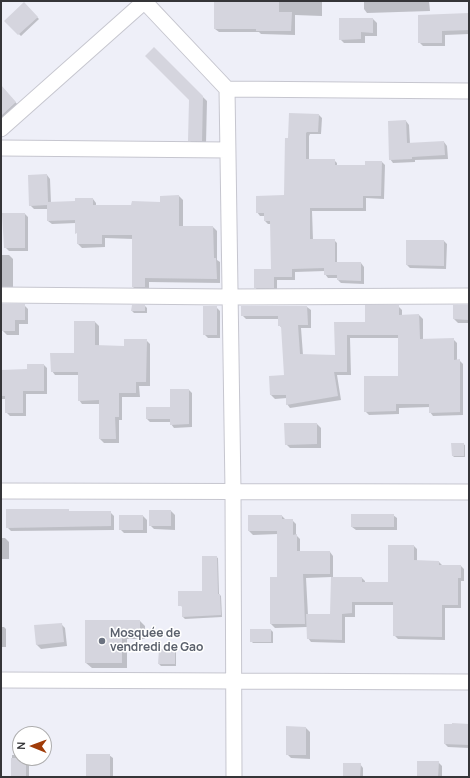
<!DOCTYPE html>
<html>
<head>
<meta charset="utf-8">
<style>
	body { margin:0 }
	#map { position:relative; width:470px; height:778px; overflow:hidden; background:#eeeff8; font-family:Manrope,sans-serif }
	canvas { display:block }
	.frame { position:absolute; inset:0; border:2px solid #353538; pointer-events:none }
	.north { position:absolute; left:12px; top:726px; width:40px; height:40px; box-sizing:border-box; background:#fff; border:1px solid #aeaeaf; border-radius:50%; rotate:271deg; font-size:11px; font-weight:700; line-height:16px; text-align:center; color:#353538 }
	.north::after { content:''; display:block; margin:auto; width:14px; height:18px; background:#a03c09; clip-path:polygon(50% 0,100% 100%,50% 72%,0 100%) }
</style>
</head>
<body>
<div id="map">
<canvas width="470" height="778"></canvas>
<div class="frame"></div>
<div class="north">N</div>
</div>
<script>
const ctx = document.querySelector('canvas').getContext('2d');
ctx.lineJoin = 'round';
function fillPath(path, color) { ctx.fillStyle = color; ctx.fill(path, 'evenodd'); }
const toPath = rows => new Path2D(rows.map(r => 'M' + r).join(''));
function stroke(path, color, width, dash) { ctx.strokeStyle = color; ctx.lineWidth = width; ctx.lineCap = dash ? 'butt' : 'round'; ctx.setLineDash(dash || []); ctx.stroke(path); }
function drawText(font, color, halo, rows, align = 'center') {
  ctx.font = font + ' Manrope,sans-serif'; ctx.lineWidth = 3; ctx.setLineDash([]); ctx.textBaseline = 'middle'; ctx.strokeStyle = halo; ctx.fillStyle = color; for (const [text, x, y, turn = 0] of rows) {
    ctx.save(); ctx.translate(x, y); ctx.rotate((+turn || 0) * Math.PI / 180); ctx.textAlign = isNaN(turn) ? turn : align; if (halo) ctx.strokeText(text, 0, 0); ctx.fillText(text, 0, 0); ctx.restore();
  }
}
const shadow = toPath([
	[215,1,322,1,322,16,295,15,295,35,261,34,259,32,219,32,215,29],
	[364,1,429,1,430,11,367,13,364,9],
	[24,4,39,19,21,36,6,21],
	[469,14,469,34,445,35,445,46,423,46,419,42],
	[373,19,377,23,377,36,365,36,365,43,344,43,340,39],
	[154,49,207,101,206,144,193,144,189,140,190,100],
	[1,86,18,105,1,120],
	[319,115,322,118,321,134,310,134,309,136,309,160,334,160,337,163,337,166,366,166,382,162,385,165,384,199,366,198,366,211,312,211,313,240,334,240,337,243,337,263,361,263,364,267,364,284,341,283,338,280,338,278,328,278,325,274,325,271,295,272,295,280,277,280,277,291,258,291,255,287,272,270,271,224,268,224,265,221,265,216,260,216,257,212,285,196,289,139],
	[406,121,409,125,410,144,444,142,447,146,448,159,415,160,415,162,393,163,390,159],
	[47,175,50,179,51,203,76,202,93,199,96,203,96,206,132,206,161,203,179,196,183,200,183,227,213,227,217,231,217,260,220,262,220,283,149,282,149,291,137,291,133,287,133,239,105,238,105,247,82,248,78,244,76,223,52,224,48,221,48,209,34,209,30,205],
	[25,214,28,217,28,251,9,251,5,247],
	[444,241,447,244,446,269,410,268,407,265],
	[1,255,9,255,13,259,13,290,1,291],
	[1,305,24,305,28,309,28,324,19,324,19,335,7,335,3,331,3,324,1,324],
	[469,305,469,323,458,323,454,319,454,306],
	[145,306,147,308,147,313,134,313,132,311],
	[398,306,402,310,402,316,419,315,423,319,423,340,453,339,457,343,457,360,459,360,463,364,463,415,433,416,430,412,430,407,399,408,399,414,369,415,365,411,399,377,399,338,350,338,351,375,337,375,341,400,290,408,287,404,287,398,275,399,271,395,285,376,282,328,279,325,279,319,246,319,242,315,307,307,311,310,311,328,301,328,303,355,336,356,335,323,366,323],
	[216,307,220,311,220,338,208,338,204,334],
	[95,322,99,326,99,346,125,347,146,340,150,344,150,386,139,386,140,397,122,397,122,420,119,420,119,443,104,443,100,439,100,404,82,404,79,400,79,375,55,375,52,371,75,354],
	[44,365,47,368,47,394,26,394,26,416,10,416,6,412,6,399,1,399,1,371,28,370],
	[189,390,192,393,192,427,174,428,171,424,171,422,150,422,147,419,147,408,171,408],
	[317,424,321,428,321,448,290,448,286,444],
	[463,444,465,445,465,457,454,457,452,455],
	[68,510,70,512,110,512,114,516,114,530,11,531,7,527],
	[171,511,175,515,175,530,154,529,150,525],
	[352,515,393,515,397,518,397,530,356,530,352,527],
	[143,516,147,520,147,533,124,533,120,529],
	[282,516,285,519,292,520,296,524,296,535,300,539,300,552,330,552,333,556,333,578,362,578,365,581,365,583,389,583,414,546,417,549,417,562,439,562,442,565,461,566,464,569,464,581,461,581,461,608,445,608,445,640,398,639,394,635,394,605,355,605,355,617,345,617,345,643,311,642,308,638,307,627,275,628,271,624,278,578,278,534,253,535,249,531],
	[332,577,331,615,308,615,306,578],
	[1,538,5,538,9,542,9,559,1,559],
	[216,557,218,558,219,594,221,596,222,617,185,619,183,617,183,607,179,605,203,592],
	[86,621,140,621,145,626,145,639,127,639,127,668,92,668,86,663],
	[61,624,65,628,67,646,41,649,37,645,35,626],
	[1,627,4,627,6,629,6,647,1,647],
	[271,630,273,632,273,643,253,643,251,641],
	[174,650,176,652,176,666,161,666,159,664],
	[469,725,469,748,448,747,445,744],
	[287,727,306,728,310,732,310,759,291,758,287,754],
	[12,755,20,755,20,758,28,758,29,759,29,777,12,777],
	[109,755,113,758,113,777,87,777],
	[438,762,442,766,442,777,418,777],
	[360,764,363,768,363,777,344,777]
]);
const building = toPath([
	[214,1,279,1,279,12,292,12,291,31,256,31,256,29,214,29],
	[24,2,38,17,18,35,4,21],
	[469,13,469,30,442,31,442,43,418,43,418,15],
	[339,18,373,18,373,33,361,32,361,39,339,40],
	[154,47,203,96,202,141,188,141,189,100,145,56],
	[1,85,16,102,1,116],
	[289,113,319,114,318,132,307,132,306,133,306,159,335,159,335,165,365,165,365,161,382,161,381,196,363,196,363,208,310,208,310,239,335,239,335,262,361,262,361,281,337,280,337,275,324,275,324,268,292,269,292,277,274,277,274,288,254,288,254,269,271,269,270,221,264,221,264,213,256,213,256,196,284,195,285,138,288,138],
	[406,120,407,143,444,141,445,155,412,157,412,159,389,160,388,121],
	[47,174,48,202,75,201,75,198,93,198,93,205,131,205,132,201,160,202,160,196,179,195,179,226,213,226,214,258,216,258,217,279,145,278,145,287,132,287,132,235,102,235,102,244,77,244,77,233,75,234,75,220,47,221,47,205,29,206,28,175],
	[2,213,25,213,25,248,4,248],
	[406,240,444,240,444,266,406,265],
	[1,304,25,304,25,320,15,320,15,331,2,331],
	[132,305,145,305,145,311,131,311],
	[365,305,399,305,399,315,419,314,420,339,454,338,454,360,460,359,460,412,429,413,429,404,396,404,396,411,364,412,364,376,398,376,398,335,347,335,347,372,334,372,338,396,286,405,286,395,270,395,269,376,284,375,281,326,278,326,278,316,241,316,241,306,307,306,308,325,298,325,300,354,335,355,334,322,365,322],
	[453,305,469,305,469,320,453,319],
	[203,306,217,306,217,335,203,335],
	[74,321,95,321,95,345,124,346,124,339,147,339,146,382,136,382,136,393,119,393,119,417,115,417,116,439,99,439,99,400,78,401,78,372,51,372,50,353,74,353],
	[27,364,44,364,44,391,23,391,23,413,5,413,5,396,1,396,1,370,27,369],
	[170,389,189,389,189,424,170,425,170,419,146,419,146,407,170,407],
	[284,423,317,423,317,444,285,445],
	[451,443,464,443,464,456,452,456],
	[6,509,69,509,69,511,111,511,111,526,6,528],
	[149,510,171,510,171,526,149,526],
	[351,514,394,514,394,527,351,527],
	[119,515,143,515,143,530,119,530],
	[248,515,282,515,282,519,293,519,293,535,297,534,297,551,330,551,330,574,303,574,305,624,270,624,270,577,277,577,277,531,248,531],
	[388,545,414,545,414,560,439,561,439,565,461,565,461,578,458,578,458,605,442,605,442,637,393,636,393,602,352,602,352,613,342,614,342,640,307,639,306,614,330,614,331,577,362,577,362,582,388,582],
	[202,556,217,556,218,594,220,594,221,615,182,617,182,606,178,606,178,591,202,591],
	[85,620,140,620,140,634,122,634,122,663,85,663],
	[62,623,64,642,36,645,34,625],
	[250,629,271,629,271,642,250,642],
	[159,649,175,649,175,664,158,664],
	[452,723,469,724,469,745,444,744,444,724,452,724],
	[286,726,306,727,306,755,286,755],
	[86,754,110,754,110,777,86,777],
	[11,758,26,758,26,777,11,777],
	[417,761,439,761,438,777,417,777],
	[343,763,361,763,360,777,343,777]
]);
const street = toPath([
	[144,1,227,89,233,491,234,777],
	[227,89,469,91],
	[1,129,145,1],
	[1,148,227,150],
	[1,295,230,297,469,296],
	[1,491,469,492],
	[1,680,469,682]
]);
const markers = [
	[102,641,4,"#6b7280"]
];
const worshipNames = [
	["Mosquée de",110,634],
	["vendredi de Gao",110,648]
];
fillPath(shadow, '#0003');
fillPath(building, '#d5d5de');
stroke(street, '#c6c6cf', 17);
stroke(street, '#fff', 15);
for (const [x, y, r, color] of markers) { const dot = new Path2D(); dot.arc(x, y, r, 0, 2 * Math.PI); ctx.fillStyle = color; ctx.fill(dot); stroke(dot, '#fff', 1.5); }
drawText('bold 12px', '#5b616d', '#fff', worshipNames, 'left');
</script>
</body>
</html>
